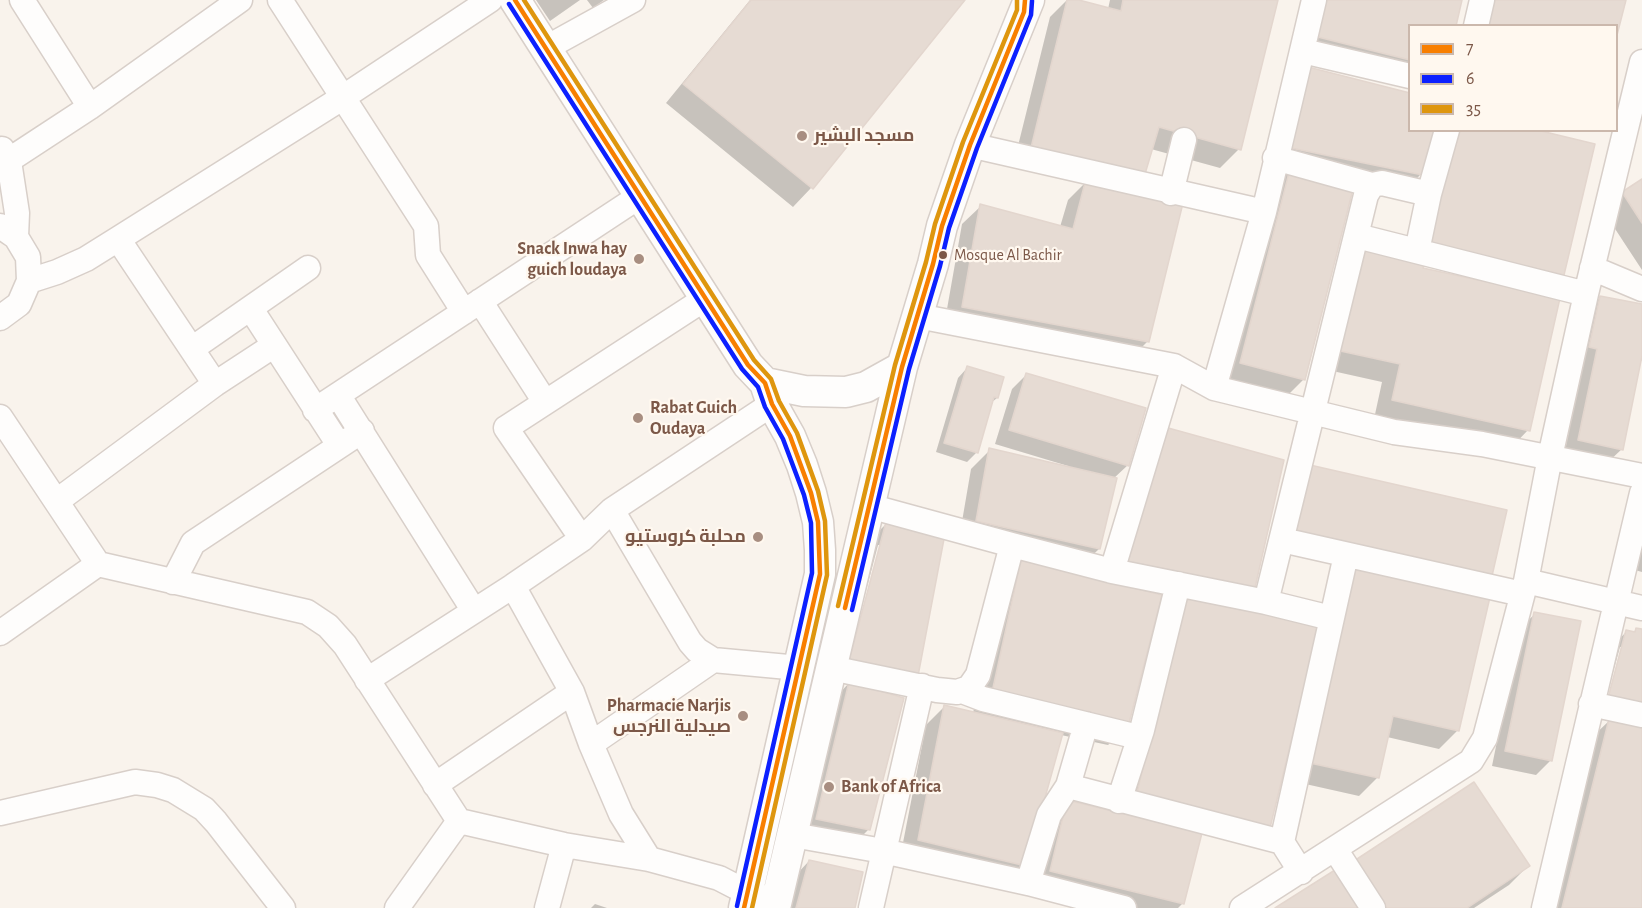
<!DOCTYPE html>
<html>
<head>
<meta charset="utf-8">
<style>
	body { margin:0 }
	#map { position:relative; width:1642px; height:908px; overflow:hidden; background:#f9f3ec; font-family:"Alegreya Sans",sans-serif }
	canvas { display:block }
	.legend { position:absolute; left:1408px; top:24px; width:210px; height:108px; box-sizing:border-box; background:#fff8ef; border:2px solid #cbb8ac; margin:0; padding:8px 10px; list-style:none; font-size:18px; color:#7c5848 }
	.legend li { display:flex; align-items:center; gap:12px; height:30px }
	.legend b { width:30px; border:2px solid #cbb8ac }
</style>
</head>
<body>
<div id="map">
<canvas width="1642" height="908"></canvas>
<ul class="legend">
<li><b style="height:8px;background:#f87f00"></b>7</li>
<li><b style="height:8px;background:#0c20ff"></b>6</li>
<li><b style="height:8px;background:#de960e"></b>35</li>
</ul>
</div>
<script>
const ctx = document.querySelector('canvas').getContext('2d');
ctx.lineJoin = 'round';
function fillPath(path, color) { ctx.fillStyle = color; ctx.fill(path, 'evenodd'); }
const toPath = rows => new Path2D(rows.map(r => 'M' + r).join(''));
function stroke(path, color, width, dash) { ctx.strokeStyle = color; ctx.lineWidth = width; ctx.lineCap = dash ? 'butt' : 'round'; ctx.setLineDash(dash || []); ctx.stroke(path); }
function drawText(font, color, halo, rows, align = 'center') {
  ctx.font = font + ' "Alegreya Sans",Cairo,sans-serif'; ctx.lineWidth = 4.5; ctx.setLineDash([]); ctx.textBaseline = 'middle'; ctx.strokeStyle = halo; ctx.fillStyle = color; for (const [text, x, y, turn = 0] of rows) {
    ctx.save(); ctx.translate(x, y); ctx.rotate((+turn || 0) * Math.PI / 180); ctx.textAlign = isNaN(turn) ? turn : align; if (halo) ctx.strokeText(text, 0, 0); ctx.fillText(text, 0, 0); ctx.restore();
  }
}
const shadow = toPath([
	[536,0,580,0,550,21],
	[587,0,604,0,593,8],
	[750,0,963,0,811,188,793,207,666,103],
	[1067,0,1108,9,1110,0,1276,0,1239,149,1220,168,1151,149,1144,173,1147,342,1129,360,944,326,962,224,981,206,1060,227,1068,200,1085,183,1013,166,1050,17],
	[1309,0,1460,0,1410,26,1410,83,1297,54],
	[1290,87,1410,130,1421,174,1403,193,1354,183,1304,379,1285,398,1222,382],
	[1440,132,1562,274,1543,293,1423,264,1422,269,1528,430,1510,449,1374,419,1382,382,1319,368,1410,259],
	[1642,181,1642,270,1604,212,1623,193],
	[1600,298,1642,306,1642,360,1639,363,1622,449,1607,463,1564,455,1583,363,1575,361,1586,312],
	[967,368,997,398,991,403,977,452,967,462,936,452,958,378],
	[1026,375,1128,465,1113,479,1099,549,1080,567,959,539,971,469,990,450,1068,469,1068,466,995,444,1012,389],
	[1143,446,1252,592,1269,828,1250,846,1200,834,1183,903,1178,908,1108,908,1032,889,1067,802,1118,814,1166,615,1183,598,1161,593,1127,727,1108,745,1061,735,1024,865,1006,884,900,858,926,725,944,707,973,713,1003,581,1022,562,1107,583],
	[1642,523,1642,572,1631,569],
	[886,524,880,692,902,699,868,830,854,844,802,833,835,698,849,683,832,679,867,543],
	[878,545,882,545,849,668,846,667],
	[1491,575,1458,730,1439,749,1387,737,1378,777,1359,796,1292,781],
	[1535,614,1551,760,1536,775,1492,766,1520,628],
	[1636,629,1642,631,1642,908,1549,908,1590,739,1609,721,1590,716,1608,651,1626,632,1633,633],
	[1620,647,1623,647,1607,705,1604,705],
	[809,861,853,908,786,908,795,876],
	[1528,866,1509,885,1474,908,1278,908],
	[595,904,607,908,591,908]
]);
const building = toPath([
	[751,0,965,0,813,189,683,84,751,0],
	[1067,0,1079,0,1121,11,1123,0,1278,0,1241,150,1159,127,1145,174,1031,148,1067,0],
	[1323,0,1462,0,1456,26,1410,26,1410,60,1314,36,1323,0],
	[1491,0,1626,0,1616,39,1616,26,1485,26,1491,0],
	[1308,67,1410,93,1410,130,1437,130,1423,175,1291,148,1308,67],
	[1454,130,1537,130,1595,144,1564,275,1427,243,1454,130],
	[1291,165,1355,181,1305,380,1240,363,1291,165],
	[1086,179,1183,203,1149,342,962,307,980,204,1073,229,1086,179],
	[1642,179,1642,223,1622,192,1642,179],
	[1360,247,1425,261,1423,268,1560,298,1530,431,1392,400,1400,364,1336,350,1360,247],
	[1600,296,1642,304,1642,356,1623,450,1578,440,1597,349,1589,347,1600,296],
	[967,366,1004,377,998,398,994,397,978,453,944,443,967,366],
	[1026,373,1146,408,1129,466,1009,430,1026,373],
	[1161,426,1284,460,1254,592,1125,561,1161,426],
	[989,448,1117,478,1100,549,976,521,989,448],
	[1310,465,1507,510,1492,576,1295,531,1310,465],
	[886,522,944,539,918,676,849,661,886,522],
	[1021,560,1162,595,1128,727,991,697,1021,560],
	[1354,567,1490,597,1459,731,1393,716,1379,778,1310,763,1354,567],
	[1184,595,1319,627,1270,828,1136,797,1184,595],
	[1534,612,1581,621,1552,761,1505,751,1534,612],
	[1636,628,1642,629,1642,706,1608,698,1626,630,1635,632,1636,628],
	[849,682,904,698,870,830,816,819,849,682],
	[944,705,1063,733,1026,866,918,840,944,705],
	[1609,719,1642,727,1642,908,1562,908,1609,719],
	[1474,782,1530,866,1467,908,1384,908,1354,861,1474,782],
	[1067,800,1202,833,1184,904,1050,871,1067,800],
	[809,860,863,872,855,908,796,908,809,860],
	[1335,870,1359,908,1275,908,1335,870]
]);
const minor = toPath([
	[22,0,90,107],
	[280,0,426,226,428,255,464,312],
	[1476,26,1482,0],
	[546,48,633,0],
	[1303,51,1410,76],
	[970,145,1264,212],
	[2,149,9,161,17,213,16,237],
	[1275,158,1372,185],
	[0,166,90,107,240,0],
	[1171,193,1184,140],
	[0,226,16,237,28,257,29,281,19,304,0,318],
	[1357,236,1586,294],
	[118,239,215,384],
	[1417,251,1429,194],
	[1592,268,1642,289],
	[29,281,57,272,86,259,118,239,342,98,490,0],
	[480,301,545,402],
	[251,309,339,445],
	[918,316,1174,366,1214,388,1394,432,1482,444,1642,476],
	[193,348,308,268],
	[1214,388,1264,212,1314,0],
	[338,395,474,611],
	[315,410,640,196],
	[0,417,98,564,307,612,328,626,345,645,459,821,564,845,649,859,719,878,748,893,776,901],
	[57,501,215,384,273,346],
	[869,506,1012,545,1112,571,1174,366],
	[612,510,690,642,697,650,713,660,799,668],
	[582,539,506,428,706,298],
	[1282,540,1522,594],
	[1112,571,1266,602,1331,618],
	[1526,581,1642,608],
	[173,582,193,543,362,431],
	[513,586,572,692,591,744,621,814,649,859],
	[1266,602,1366,195,1372,185,1382,183,1429,194,1447,130],
	[0,633,98,564],
	[831,668,937,690,957,692,969,688,978,675,1012,545],
	[367,680,513,586,582,539,612,510,772,404],
	[962,691,983,699,1138,737],
	[1591,704,1642,715],
	[591,744,713,660],
	[435,785,572,692],
	[1068,786,1282,842],
	[1119,801,1142,730,1178,584],
	[0,813,135,782,157,785,173,790,204,809,216,822,283,908],
	[793,835,883,851,1028,883,1124,908],
	[1335,849,1373,908],
	[1301,872,1282,842,1346,555],
	[1028,883,1049,815,1068,786,1086,724],
	[397,908,459,821],
	[547,908,564,845],
	[871,908,922,686],
	[1242,908,1471,761,1485,738,1526,581,1550,457,1586,294,1642,62],
	[1544,908,1642,493]
]);
const tertiary = toPath([
	[515,0,748,365,765,383,772,404,790,436,802,465,811,493,818,522,820,550,820,574,744,908],
	[765,383,804,391,846,392,866,387,902,367],
	[775,908,902,367,933,264,942,226,970,145,1029,0]
]);
const bus1 = toPath([
	[515,0,748,365,765,383,772,404,790,436,811,493,818,522,820,574,744,908],
	[845,608,902,367,933,264,942,226,970,145,1024,12,1025,0]
]);
const bus2 = toPath([
	[509,4,742,369,758,387,765,407,783,439,804,495,811,523,812,573,737,906],
	[852,610,909,369,940,266,949,228,977,148,1031,15,1032,1]
]);
const bus3 = toPath([
	[524,0,754,360,771,379,779,401,797,433,818,491,825,521,827,575,752,908],
	[838,606,895,365,926,262,935,224,963,142,1017,10,1017,0]
]);
const markers = [
	[802,136,6,"#a88e81"],
	[943,255,5,"#7c5848"],
	[639,259,6,"#a88e81"],
	[638,418,6,"#a88e81"],
	[758,537,6,"#a88e81"],
	[743,716,6,"#a88e81"],
	[829,787,6,"#a88e81"]
];
const busNames = [
	["Mosque Al Bachir",954,255]
];
const poiNames = [
	["مسجد البشير",814,136],
	["Snack Inwa hay",627,249,"right"],
	["guich loudaya",627,270,"right"],
	["Rabat Guich",650,408],
	["Oudaya",650,429],
	["محلبة كروستيو",746,537,"right"],
	["Pharmacie Narjis",731,706,"right"],
	["صيدلية النرجس",731,727,"right"],
	["Bank of Africa",841,787]
];
fillPath(shadow, '#0003');
fillPath(building, '#e6dbd3');
stroke(building, '#e3d6ce', 1.5);
stroke(minor, '#d8cfc9', 27);
stroke(tertiary, '#d8cfc9', 33);
stroke(minor, '#fefdfc', 24);
stroke(tertiary, '#fefdfc', 30);
stroke(bus1, '#f87f00', 4.5);
stroke(bus2, '#0c20ff', 4.5);
stroke(bus3, '#de960e', 4.5);
for (const [x, y, r, color] of markers) { const dot = new Path2D(); dot.arc(x, y, r, 0, 2 * Math.PI); ctx.fillStyle = color; ctx.fill(dot); stroke(dot, '#fff8ef', 2); }
drawText('16px', '#7c5848', '#fff8ef', busNames, 'left');
drawText('bold 18px', '#7c5848', '#fff8ef', poiNames, 'left');
</script>
</body>
</html>
